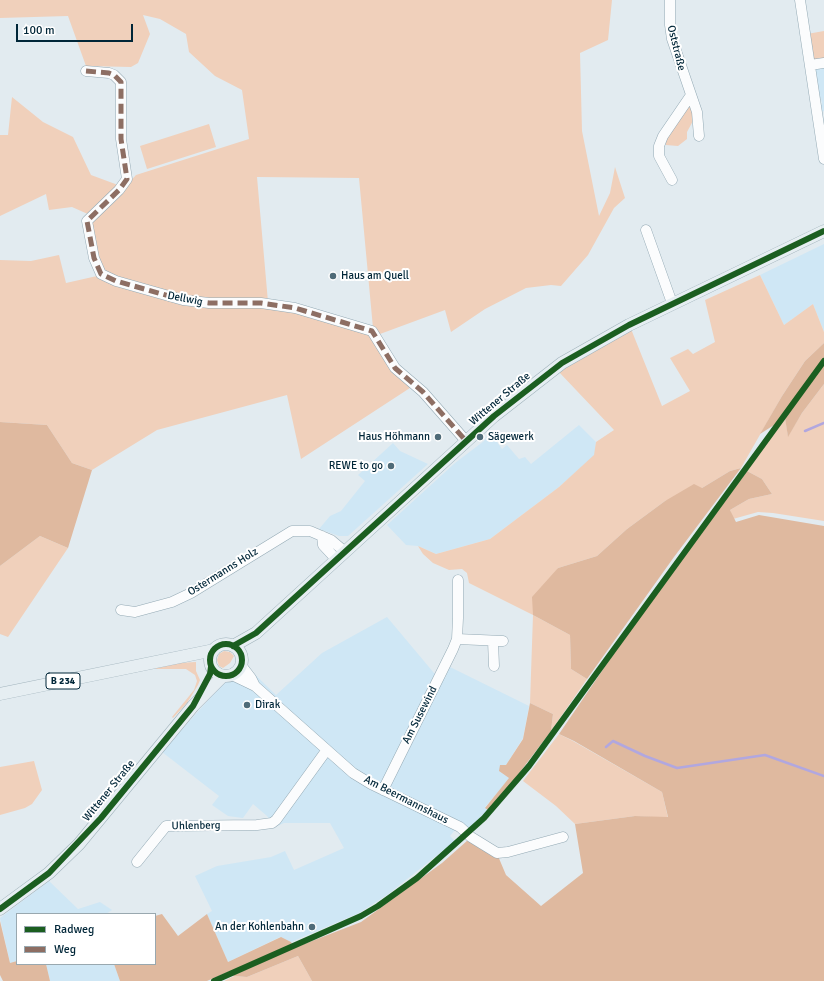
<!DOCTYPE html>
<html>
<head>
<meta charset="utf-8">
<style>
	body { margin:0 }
	#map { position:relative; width:824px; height:981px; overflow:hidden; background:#e2ebf0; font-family:Signika,sans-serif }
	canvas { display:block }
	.legend { position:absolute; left:16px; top:913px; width:140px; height:52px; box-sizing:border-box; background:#fff; border:1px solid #99a8af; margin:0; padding:5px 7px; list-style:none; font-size:12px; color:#002638 }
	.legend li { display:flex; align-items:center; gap:8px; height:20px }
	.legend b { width:20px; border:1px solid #99a8af }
	.scale { position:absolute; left:16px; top:24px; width:117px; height:18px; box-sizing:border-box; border:2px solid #002638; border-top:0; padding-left:5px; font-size:12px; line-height:14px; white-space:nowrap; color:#002638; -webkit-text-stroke:3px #fff; paint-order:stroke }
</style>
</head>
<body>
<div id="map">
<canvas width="824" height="981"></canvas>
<ul class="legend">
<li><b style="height:5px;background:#1b5e20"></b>Radweg</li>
<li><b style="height:5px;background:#8d6e63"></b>Weg</li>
</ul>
<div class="scale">100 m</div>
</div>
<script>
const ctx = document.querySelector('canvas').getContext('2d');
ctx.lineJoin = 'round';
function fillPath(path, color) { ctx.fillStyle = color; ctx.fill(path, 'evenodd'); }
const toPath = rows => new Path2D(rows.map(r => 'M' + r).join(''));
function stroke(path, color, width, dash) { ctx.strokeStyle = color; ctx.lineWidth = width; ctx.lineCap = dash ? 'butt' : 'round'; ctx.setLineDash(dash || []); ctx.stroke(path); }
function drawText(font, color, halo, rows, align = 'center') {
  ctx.font = font + ' Signika,sans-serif'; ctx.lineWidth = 4; ctx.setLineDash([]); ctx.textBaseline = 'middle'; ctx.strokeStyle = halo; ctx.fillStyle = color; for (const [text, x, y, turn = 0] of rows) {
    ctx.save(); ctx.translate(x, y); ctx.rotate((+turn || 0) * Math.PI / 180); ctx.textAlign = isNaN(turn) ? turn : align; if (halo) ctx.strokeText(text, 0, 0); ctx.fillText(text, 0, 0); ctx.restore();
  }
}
const built = toPath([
	[824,66,824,111,820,112,819,105,822,105,821,98,818,98,815,69],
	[824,244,824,332,813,304,784,325,760,275],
	[579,425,596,442,595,456,559,487,490,539,436,554,418,546,406,545,387,525,455,463,484,441,490,432,502,449,507,445,519,459,525,457,531,464],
	[393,443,400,451,428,464,348,536,339,536,319,529,330,516,341,511,365,481,358,475],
	[387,617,434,673,445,678,450,667,529,706,523,738,506,765,499,771,510,778,485,807,488,810,464,833,455,830,450,836,455,841,387,895,359,913,291,942,280,937,228,962,207,914,212,911,195,876,217,866,271,857,285,851,294,870,344,848,330,823,284,823,275,827,267,816,253,804,243,818,228,816,212,805,219,796,162,752,242,662,276,695,322,653],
	[49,881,78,909,100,902,112,910,106,914,17,914,17,961,10,963,0,918],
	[46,964,114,964,120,981,50,981]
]);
const green = toPath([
	[0,0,612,0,608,40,580,53,582,131,599,216,610,193,615,167,625,198,614,208,588,255,561,286,551,285,526,288,485,309,451,332,445,310,380,334,373,328,359,178,257,177,268,302,194,301,101,273,91,224,136,175,249,139,242,90,215,76,189,52,186,34,160,19,143,15,150,34,138,63,131,67,86,66,68,16,0,18],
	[824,31,824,60,813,61,807,34],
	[12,97,43,122,73,137,91,175,118,185,90,215,72,207,49,210,46,194,0,216,0,135,8,135],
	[689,103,694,119,687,132,687,139,678,146,666,145,665,142],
	[209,124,216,147,147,169,140,146],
	[59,255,66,283,97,276,197,304,258,306,299,311,369,334,413,386,301,459,287,395,157,430,92,470,72,463,47,425,0,422,0,260,31,261],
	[760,275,784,325,813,304,824,332,824,343,805,361,782,396,741,468,730,471,702,488,665,501,627,529,597,556,558,568,533,615,570,635,571,669,587,679,551,731,553,714,530,703,533,615,469,583,467,573,462,569,449,570,433,563,423,554,418,546,436,554,490,539,559,487,594,455,596,442,614,430,558,371,631,329,662,406,690,391,670,358,688,349,693,354,715,342,705,300],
	[824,384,824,521,773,513,758,512,733,519,730,510,749,499,772,494,762,479,747,471,770,437,785,417,788,436,802,413],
	[40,536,68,548,8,637,0,634,0,566],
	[224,651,230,652,234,656,230,663,223,668,219,666,217,660,219,654],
	[196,662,196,671,200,680,198,685,187,703,173,718,172,717,194,690,197,681,195,675,186,669,153,669,179,663],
	[559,734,573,741,662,792,668,818,635,816,575,824,556,806,523,781],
	[34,761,42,790,32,804,25,808,0,815,0,767],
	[298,956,312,981,224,981,234,976,247,977]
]);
const forest = toPath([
	[824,343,824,384,802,413,788,437,785,418,760,434,782,396,805,361],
	[0,422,47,425,72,463,92,470,68,548,40,536,0,566],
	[741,468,674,557,587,679,571,669,570,635,533,615,532,597,558,568,597,556,627,529,665,501,694,484,702,488,730,471],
	[747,471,762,479,772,494,749,499,730,510,736,522,759,515,824,526,824,981,312,981,298,956,247,977,234,976,230,971,207,981,120,981,114,964,155,964,155,916,162,914,178,936,207,914,228,962,281,937,291,942,294,948,361,922,442,863,468,840,498,856,506,875,541,906,583,873,575,824,635,816,668,817,662,792,574,741,559,734,619,646],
	[530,703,553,714,551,731,514,780,488,810,485,808,509,778,499,771,500,765,506,765,523,739],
	[0,921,10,963,17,961,17,964,46,964,50,981,3,981,0,975]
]);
const stream = toPath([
	[805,431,824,423],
	[606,747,613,741,645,756,677,768,765,755,824,776]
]);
const minor = toPath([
	[670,0,670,25,672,39,697,112,699,136],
	[800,0,824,159],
	[810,65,824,63],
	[86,71,109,73,114,75,121,82,121,139,127,179,119,190,87,221,94,258,101,274,116,281,183,300,209,303,261,303,295,308,372,331,395,368,423,392,466,441],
	[672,180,659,156,659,146,663,136,691,95],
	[646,230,672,303],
	[322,536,323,545,336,559],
	[121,610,135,612,172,602,191,593,292,531,310,531,331,540,344,551],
	[457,639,503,641],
	[493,641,494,666],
	[241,665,251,678,255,686],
	[232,675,255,686,353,773,371,784,460,827,471,837,497,853,508,852,563,837],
	[383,790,453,649,457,639,458,618,458,580],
	[137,862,166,826,257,825,272,823,276,820,326,751]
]);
const major = toPath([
	'210 660a16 16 0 1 1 32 0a16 16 0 1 1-32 0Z',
	[233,646,256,633,494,416,562,363,629,325,824,231],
	[0,694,214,650],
	[0,909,49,873,79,844,193,706,223,676]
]);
const quiet = toPath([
	[86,71,109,73,114,75,121,82,121,139,127,179,119,190,87,221,94,258,101,274,116,281,183,300,209,303,261,303,295,308,372,331,395,368,423,392,466,441]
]);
const cycleway = toPath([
	'210 660a16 16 0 1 1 32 0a16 16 0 1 1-32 0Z',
	[233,646,256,633,494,416,562,363,629,325,824,231],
	[0,909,49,873,101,818,193,706,210,674,211,667],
	[214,981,361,916,378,906,417,878,484,818,529,766,824,361]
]);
const markers = [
	[333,276,4,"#4f6b78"],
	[438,437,4,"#4f6b78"],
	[480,437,4,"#4f6b78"],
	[391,466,4,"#4f6b78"],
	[247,705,4,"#4f6b78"],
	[312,927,4,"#4f6b78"]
];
const shields = [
	[63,681,34]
];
const shieldNames = [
	["B 234",63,681]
];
const streetNames = [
	["Oststraße",676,48,76],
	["Dellwig",185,299,11],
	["Wittener Straße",500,399,-40],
	["Ostermanns Holz",223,572,-32],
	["Am Susewind",420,715,-63],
	["Wittener Straße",109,791,-51],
	["Am Beermannshaus",406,800,27],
	["Uhlenberg",196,826,-1]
];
const poiNames = [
	["Haus am Quell",341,276],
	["Haus Höhmann",430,437,"right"],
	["Sägewerk",488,437],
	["REWE to go",383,466,"right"],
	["Dirak",255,705],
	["An der Kohlenbahn",304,927,"right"]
];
fillPath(built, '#cfe7f5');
fillPath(green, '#f0d0bb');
fillPath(forest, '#dfb99f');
stroke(stream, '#b1a7df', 2.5);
stroke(minor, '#93a9b4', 11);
stroke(major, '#a0b2bb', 13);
stroke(minor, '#fbfcfd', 10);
stroke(major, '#e6eef2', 12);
stroke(quiet, '#8d6e63', 5, [10, 5]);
stroke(cycleway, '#1b5e20', 6);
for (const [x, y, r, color] of markers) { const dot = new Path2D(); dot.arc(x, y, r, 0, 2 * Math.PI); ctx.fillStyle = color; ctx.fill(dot); stroke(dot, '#fff', 1.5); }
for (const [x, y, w] of shields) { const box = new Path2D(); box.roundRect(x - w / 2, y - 8, w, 16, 3); ctx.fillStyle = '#fff'; ctx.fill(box); stroke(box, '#002638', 1); }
drawText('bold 10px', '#002638', null, shieldNames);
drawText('11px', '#002638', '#fff', streetNames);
drawText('11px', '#002638', '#fff', poiNames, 'left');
</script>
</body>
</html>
